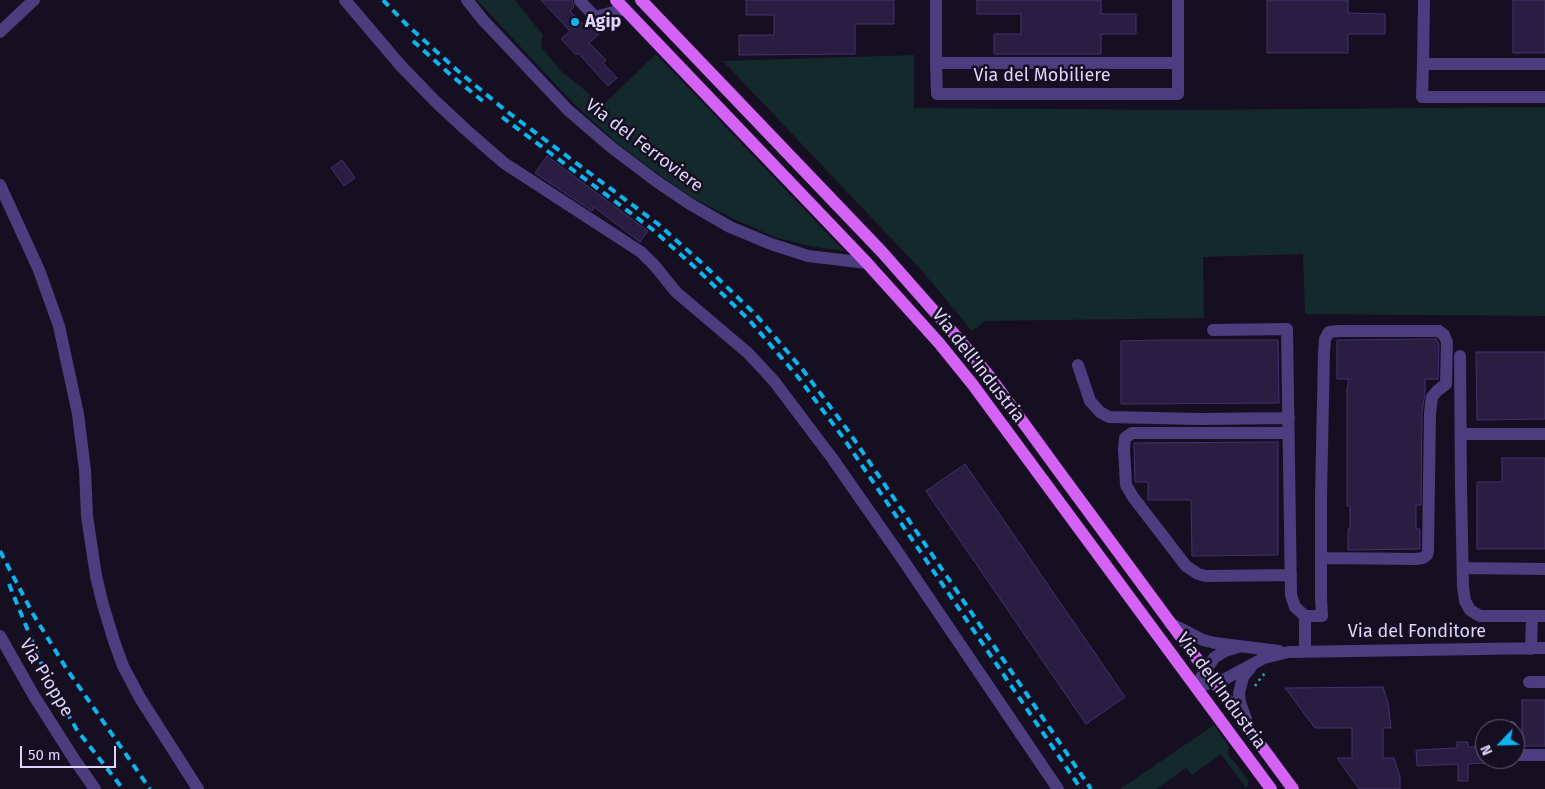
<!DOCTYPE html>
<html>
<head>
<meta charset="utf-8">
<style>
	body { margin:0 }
	#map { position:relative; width:1545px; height:789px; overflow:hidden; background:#160f22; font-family:"Fira Sans",sans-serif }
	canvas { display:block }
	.north { position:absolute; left:1475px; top:719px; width:50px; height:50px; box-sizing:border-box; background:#160f22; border:1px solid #665e79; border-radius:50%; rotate:246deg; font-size:14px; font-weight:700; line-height:20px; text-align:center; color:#dfd4fc }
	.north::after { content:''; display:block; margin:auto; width:18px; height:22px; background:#0fb4ec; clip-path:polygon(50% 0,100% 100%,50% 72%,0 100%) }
	.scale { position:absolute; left:20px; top:746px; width:96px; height:22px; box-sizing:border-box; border:2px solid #dfd4fc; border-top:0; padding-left:6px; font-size:15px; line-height:18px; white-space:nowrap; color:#dfd4fc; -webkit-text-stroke:4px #160f22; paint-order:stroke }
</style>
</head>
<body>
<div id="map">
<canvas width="1545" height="789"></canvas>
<div class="north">N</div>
<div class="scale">50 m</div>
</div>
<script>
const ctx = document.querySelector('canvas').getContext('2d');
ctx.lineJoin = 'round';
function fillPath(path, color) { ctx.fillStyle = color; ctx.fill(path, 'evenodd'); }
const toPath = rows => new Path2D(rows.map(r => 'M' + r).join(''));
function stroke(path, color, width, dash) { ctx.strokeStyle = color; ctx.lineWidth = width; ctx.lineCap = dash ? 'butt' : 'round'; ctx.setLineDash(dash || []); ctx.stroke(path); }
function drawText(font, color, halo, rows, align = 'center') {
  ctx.font = font + ' "Fira Sans",sans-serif'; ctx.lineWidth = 5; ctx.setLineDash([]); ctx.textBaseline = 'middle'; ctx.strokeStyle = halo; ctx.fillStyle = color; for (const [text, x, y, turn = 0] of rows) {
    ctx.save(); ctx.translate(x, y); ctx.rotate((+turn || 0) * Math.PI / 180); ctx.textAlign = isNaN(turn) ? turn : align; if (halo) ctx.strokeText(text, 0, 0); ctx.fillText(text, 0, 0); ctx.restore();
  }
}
const green = toPath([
	[477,0,515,0,543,35,541,47,561,71,603,105,656,54,844,251,809,246,774,237,736,220,693,198,661,176,616,142,573,103],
	[914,55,914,108,1185,110,1545,107,1545,316,1305,314,1303,254,1203,257,1204,318,985,321,972,331,923,272,723,61],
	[1214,725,1229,746,1228,754,1248,780,1248,785,1246,788,1221,754,1192,775,1186,768,1156,789,1120,789]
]);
const building = toPath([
	[541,0,572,0,574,7,570,11,587,28,591,24,594,25,601,32,589,43,606,60,603,63,617,78,608,86,578,53,576,55,561,39,570,31,541,0],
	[746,0,894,0,894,24,855,24,855,54,739,55,739,35,774,35,774,15,746,15,746,0],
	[977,0,1101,0,1101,14,1136,14,1136,34,1101,34,1101,54,994,54,994,34,1021,34,1021,14,977,14,977,0],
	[1267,0,1348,0,1348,13,1385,14,1385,34,1348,34,1348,53,1267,53,1267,0],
	[1513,0,1545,0,1545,53,1513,53,1513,0],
	[547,156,648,231,640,242,594,207,592,211,535,173,547,156],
	[342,160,355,178,344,186,331,168,342,160],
	[1436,339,1439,344,1438,379,1425,379,1425,394,1422,412,1421,505,1416,505,1416,529,1420,529,1420,549,1348,550,1348,529,1350,529,1350,506,1347,506,1347,389,1349,379,1337,379,1337,340,1436,339],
	[1161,340,1278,340,1279,403,1121,404,1121,341,1161,340],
	[1476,352,1545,352,1545,419,1477,420,1476,352],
	[1278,442,1278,555,1192,556,1191,500,1148,500,1148,482,1135,482,1134,443,1278,442],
	[1502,458,1545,458,1545,549,1477,549,1477,482,1502,482,1502,458],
	[965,464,1125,697,1086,724,926,491,965,464],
	[1383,687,1388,703,1391,728,1383,728,1383,758,1394,758,1400,777,1400,789,1359,789,1337,758,1352,758,1352,728,1315,728,1285,688,1383,687],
	[1522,700,1545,700,1545,746,1522,746,1522,700],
	[1457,742,1468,742,1468,747,1485,747,1485,763,1468,764,1468,781,1458,781,1458,764,1417,766,1416,750,1457,748,1457,742]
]);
const path = toPath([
	[1255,686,1262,676,1267,672]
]);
const minor = toPath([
	[345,0,401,66,435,101,465,129,504,163,641,252,655,266,676,292,748,353,774,381,832,458,899,554,1058,789],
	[467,0,483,20,568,110,611,147,656,181,690,204,730,227,771,244,808,256,867,263],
	[936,0,936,63,1178,63],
	[1424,0,1423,64,1545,64],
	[580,1,595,17,625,9],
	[0,32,34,0],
	[936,63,937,94,1178,94,1178,0],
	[1423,64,1422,97,1545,97],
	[0,185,39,270,59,326,78,414,85,470,87,516,96,576,103,605,114,641,123,666,140,698,198,789],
	[1213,330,1287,329,1291,595,1295,607,1305,616,1322,616,1321,598,1321,496,1324,352,1325,339,1329,332,1339,331,1439,331,1444,335,1447,342,1446,384,1437,391,1432,397,1430,413,1428,551,1427,555,1423,558,1416,559,1321,558],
	[1460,356,1461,488,1463,587,1465,601,1470,610,1480,616,1532,616,1531,649],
	[1078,365,1090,401,1100,412,1109,417,1200,419,1289,418],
	[1289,433,1132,433,1125,438,1124,449,1126,485,1133,497,1186,566,1198,574,1206,576,1291,575],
	[1461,434,1545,434],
	[1463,568,1545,569],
	[1532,616,1545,616],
	[1170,623,1203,640,1215,643,1279,651],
	[0,636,34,696,74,759,95,789],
	[1305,651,1305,616],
	[1200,679,1214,658,1225,651,1238,647],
	[1529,682,1545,682],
	[1196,687,1225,679,1264,658,1289,652,1545,648],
	[1248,725,1240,702,1239,693,1243,677,1251,667],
	[1511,727,1511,729],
	[1515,753,1518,755,1545,755]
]);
const major = toPath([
	[616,0,867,263,939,343,973,385,1271,789],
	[641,0,882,252,962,343,990,377,1063,477,1293,789]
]);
const rail = toPath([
	[383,0,406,24,458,71,505,110,658,224,704,265,756,315,803,370,849,432,1091,789],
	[413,41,452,76,485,103],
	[502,117,652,229,698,270,750,321,798,377,842,436,1081,789],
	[0,551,33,614,66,668,150,789],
	[9,584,48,680,77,730,123,789]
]);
const markers = [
	[575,22,5,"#0fb4ec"]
];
const poiNames = [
	["Agip",585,22]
];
const streetNames = [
	["Via del Mobiliere",1042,76],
	["Via del Ferroviere",644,146,37],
	["Via dell'Industria",978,366,52],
	["Via del Fonditore",1417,632],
	["Via Pioppe",46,678,59],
	["Via dell'Industria",1221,691,54]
];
fillPath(green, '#13292c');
fillPath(building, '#2a1d42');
stroke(building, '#45306d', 1);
stroke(path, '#37a2ad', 2.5, [2.5, 4]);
stroke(minor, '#4a3e7e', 12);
stroke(major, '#d462f5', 12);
stroke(rail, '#0fb4ec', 4, [8, 6]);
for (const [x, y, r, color] of markers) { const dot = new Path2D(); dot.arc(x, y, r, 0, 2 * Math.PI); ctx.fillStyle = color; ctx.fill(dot); stroke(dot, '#160f22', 2); }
drawText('bold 18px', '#dfd4fc', '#160f22', poiNames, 'left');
drawText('18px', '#dfd4fc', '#160f22', streetNames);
</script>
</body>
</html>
